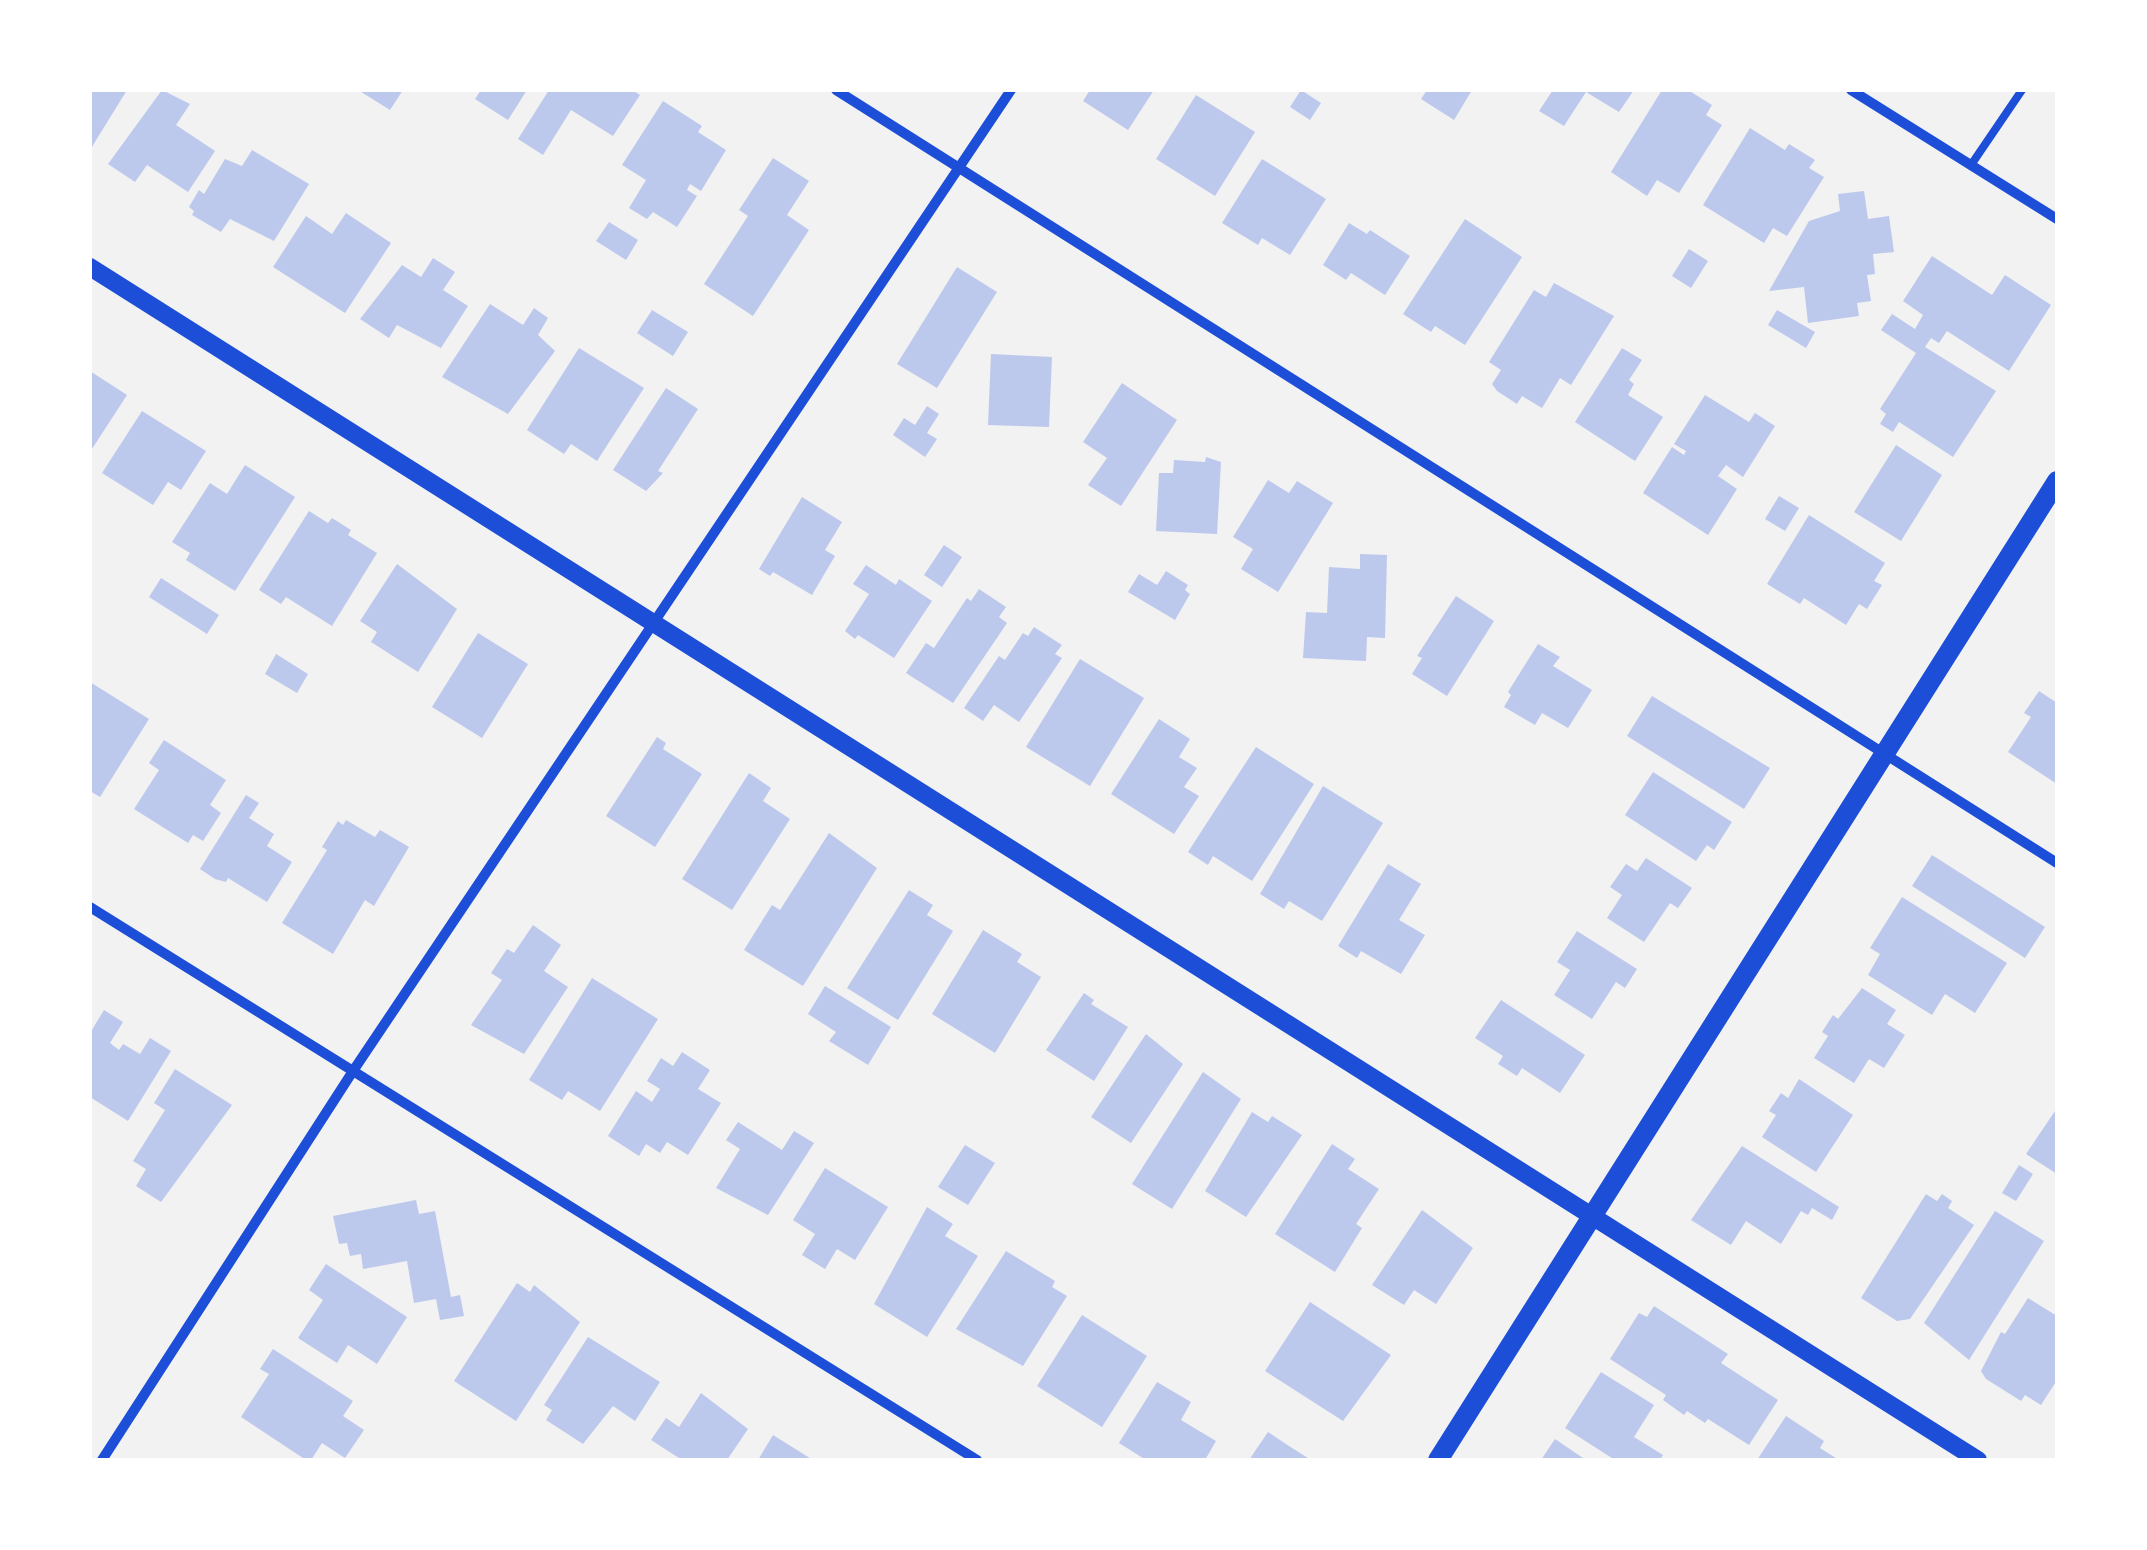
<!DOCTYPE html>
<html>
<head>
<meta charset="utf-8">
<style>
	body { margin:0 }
	#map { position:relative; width:2147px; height:1550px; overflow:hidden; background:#f2f2f2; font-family:Karla,sans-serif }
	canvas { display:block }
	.frame { position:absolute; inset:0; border:92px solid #fff; pointer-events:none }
</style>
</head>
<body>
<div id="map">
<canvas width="2147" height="1550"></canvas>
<div class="frame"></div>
</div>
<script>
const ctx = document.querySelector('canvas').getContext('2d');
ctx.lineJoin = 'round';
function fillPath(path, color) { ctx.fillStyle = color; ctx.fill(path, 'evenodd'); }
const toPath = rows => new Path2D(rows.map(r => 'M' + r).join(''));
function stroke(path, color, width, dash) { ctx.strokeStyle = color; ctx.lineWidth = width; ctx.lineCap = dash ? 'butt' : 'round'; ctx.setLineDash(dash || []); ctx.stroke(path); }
const building = toPath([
	[90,90,127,90,90,150],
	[162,90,190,104,176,125,215,151,188,192,147,165,135,182,108,164],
	[358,90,403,90,390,110],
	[481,90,527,90,508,120,475,99],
	[549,90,632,90,640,95,613,136,571,110,543,155,518,139],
	[1090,90,1154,90,1128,130,1083,101],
	[1301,90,1321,103,1310,120,1290,107],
	[1427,90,1472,90,1454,120,1421,99],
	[1553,90,1634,90,1619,112,1586,92,1564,126,1539,111],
	[1662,90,1688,90,1712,105,1706,115,1722,125,1679,193,1657,180,1647,196,1611,172],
	[1196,95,1255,132,1215,196,1156,159],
	[663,101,702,126,698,132,726,150,701,191,690,184,687,190,697,196,677,227,653,212,647,219,629,208,646,180,622,165],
	[1750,128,1785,150,1789,144,1815,160,1809,168,1824,177,1787,236,1773,228,1764,243,1703,205],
	[252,150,309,184,274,241,230,219,221,232,192,215,194,211,189,207,199,190,204,194,225,159,242,166],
	[773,158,809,181,787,215,809,230,753,316,704,284,748,216,739,210],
	[1262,159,1326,199,1290,255,1262,238,1258,245,1222,223],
	[1864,191,1868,219,1889,216,1894,252,1873,254,1875,274,1867,275,1871,301,1857,303,1859,316,1808,323,1804,287,1769,291,1809,221,1840,211,1838,194],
	[346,213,391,243,345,313,273,267,306,216,332,234],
	[1465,219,1522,257,1465,345,1435,326,1431,332,1403,314],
	[609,222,638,240,626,260,596,241],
	[1349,223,1367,234,1370,230,1410,256,1385,295,1351,273,1346,280,1323,265],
	[1689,249,1708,261,1691,288,1672,276],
	[1932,256,1992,295,2005,275,2051,305,2009,371,1947,331,1939,343,1931,338,1925,347,1996,391,1953,457,1899,422,1893,432,1880,424,1886,414,1880,409,1916,353,1881,330,1892,314,1915,329,1923,315,1903,301],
	[433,258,455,272,443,290,468,306,441,348,397,325,389,338,360,319,402,265,421,277],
	[957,267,997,292,937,388,897,364],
	[1554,283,1614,316,1571,385,1560,378,1542,408,1522,396,1517,404,1497,391,1492,384,1501,370,1489,362,1534,290,1546,297],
	[490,304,523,325,534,308,548,318,538,335,555,351,508,414,442,377],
	[652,310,688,332,673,356,637,333],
	[1777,310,1815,332,1806,348,1768,325],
	[579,348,644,388,597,461,571,444,564,454,527,430],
	[1622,348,1642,360,1629,380,1634,384,1628,395,1663,417,1635,461,1575,422],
	[991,354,1052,357,1049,427,988,425],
	[90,371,127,395,90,452],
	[1122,383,1177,420,1121,506,1088,485,1107,458,1083,442],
	[666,388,698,409,658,471,663,473,646,491,613,470],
	[1705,395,1749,422,1755,413,1775,426,1743,477,1726,465,1718,476,1737,489,1708,535,1643,493,1672,447,1684,455,1686,451,1674,444],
	[927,406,939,414,927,433,937,439,925,457,893,435,904,418,915,425],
	[142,411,206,451,181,490,168,482,153,505,102,473],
	[1896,445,1942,475,1901,541,1854,512],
	[1206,457,1221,462,1217,534,1156,531,1159,473,1173,473,1174,460,1205,462],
	[245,465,295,497,235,591,186,560,190,553,172,542,210,483,227,494],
	[1268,480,1289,493,1297,481,1333,503,1278,592,1241,569,1253,549,1233,537],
	[1779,496,1799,508,1785,531,1765,519],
	[802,497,842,522,825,550,835,556,812,595,773,572,770,576,759,569],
	[309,511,328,523,332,518,351,530,348,535,377,553,332,626,286,597,281,604,259,590],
	[1809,515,1885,563,1874,581,1882,585,1867,609,1859,604,1846,625,1804,598,1800,604,1767,584],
	[944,545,962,557,942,587,924,575],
	[1360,554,1387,555,1385,638,1367,637,1366,661,1303,658,1306,612,1327,613,1329,567,1360,569],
	[397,564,457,609,418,672,371,642,377,632,360,621],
	[866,565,896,585,899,579,932,601,894,658,858,635,855,639,845,631,869,594,853,584],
	[1166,571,1188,585,1185,590,1190,594,1175,620,1128,592,1139,574,1157,585],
	[161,578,219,615,207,634,149,597],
	[979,589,1006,607,999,617,1007,623,953,703,906,673,926,643,934,648,967,598,971,601],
	[1456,596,1494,621,1447,696,1412,674,1422,658,1417,656],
	[1034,627,1062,645,1055,654,1062,658,1019,722,994,705,983,721,964,708,999,656,1005,660,1023,633,1028,636],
	[478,633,528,664,482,738,432,707],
	[1538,644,1560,657,1553,666,1592,690,1568,728,1542,713,1535,725,1504,707,1511,695,1508,692],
	[276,654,308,674,297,693,265,674],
	[1080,659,1144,698,1090,786,1026,747],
	[90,682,149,719,100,797,90,791],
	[2039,691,2057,703,2057,784,2008,752,2031,717,2024,713],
	[1652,696,1770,768,1744,809,1627,736],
	[1159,719,1190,739,1179,757,1197,768,1184,787,1199,796,1174,834,1111,794],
	[657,737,666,743,663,749,702,774,655,847,606,816],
	[164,740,226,780,210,805,221,813,203,841,193,835,188,843,134,809,159,770,149,763],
	[1256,747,1314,784,1252,881,1213,856,1208,865,1188,852],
	[1653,772,1732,822,1714,850,1707,845,1696,861,1625,815],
	[749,773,771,788,763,801,790,819,732,910,682,879],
	[1323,786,1383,823,1322,921,1289,901,1284,909,1260,894],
	[246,795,259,803,249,818,274,834,267,846,292,862,267,902,228,878,226,882,215,879,200,869],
	[346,820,375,837,380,830,409,847,374,906,365,900,333,954,282,923,327,850,322,847,338,821,343,825],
	[829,833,877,868,803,986,744,950,772,905,780,910],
	[1932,855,2045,927,2025,958,1912,886],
	[1646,858,1692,888,1678,908,1670,903,1644,942,1607,918,1622,895,1610,887,1626,864,1637,871],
	[1388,864,1421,884,1399,920,1425,935,1401,974,1361,951,1357,958,1338,946],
	[909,890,933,905,927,915,953,931,898,1020,847,988],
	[1902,897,2007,963,1975,1013,1945,994,1932,1015,1868,975,1880,954,1870,948],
	[533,925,561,945,544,971,568,987,524,1054,471,1025,502,980,491,973,507,949,514,953],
	[983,930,1022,954,1017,962,1041,977,995,1053,932,1014],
	[1577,931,1637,969,1625,988,1616,982,1592,1019,1554,995,1570,970,1557,962],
	[592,978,658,1019,600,1111,568,1091,562,1100,529,1080],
	[825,986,891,1027,868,1065,829,1041,836,1032,808,1014],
	[1862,988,1896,1010,1887,1024,1905,1035,1884,1068,1869,1059,1854,1083,1814,1058,1828,1036,1822,1032,1833,1015,1838,1019],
	[1084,993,1094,1000,1091,1004,1128,1027,1094,1081,1046,1050],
	[1501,1000,1585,1055,1560,1093,1522,1068,1517,1076,1498,1064,1503,1056,1475,1038],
	[104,1010,123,1022,110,1043,119,1050,123,1044,140,1054,150,1038,171,1051,128,1121,90,1097,90,1033],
	[1146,1034,1183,1064,1131,1143,1091,1117],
	[682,1052,710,1070,698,1089,721,1103,688,1155,667,1142,660,1153,646,1144,639,1156,608,1136,636,1091,652,1102,660,1089,647,1081,661,1058,673,1066],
	[175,1069,232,1105,161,1202,136,1186,146,1169,133,1161,165,1110,154,1103],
	[1203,1072,1241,1099,1172,1209,1132,1184],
	[1799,1079,1853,1115,1816,1172,1762,1137,1776,1115,1769,1111,1781,1093,1788,1098],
	[2057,1108,2057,1174,2026,1154],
	[1252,1112,1268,1122,1272,1116,1302,1135,1246,1217,1205,1191],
	[738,1122,782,1150,794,1131,814,1143,768,1215,716,1188,740,1149,726,1140],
	[1332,1144,1355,1159,1348,1169,1379,1189,1356,1224,1362,1228,1335,1272,1275,1234],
	[965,1145,995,1163,968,1205,938,1187],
	[1742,1146,1839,1207,1832,1220,1812,1208,1808,1215,1801,1211,1781,1244,1746,1221,1731,1245,1691,1220],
	[2019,1165,2033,1174,2016,1201,2002,1193],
	[825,1168,888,1207,855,1260,837,1249,825,1269,802,1255,815,1234,793,1220],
	[1926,1194,1937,1201,1942,1194,1952,1201,1948,1208,1974,1225,1910,1319,1897,1321,1861,1298],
	[416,1200,419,1214,435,1211,451,1297,460,1295,464,1316,440,1320,436,1299,414,1303,407,1261,363,1269,361,1254,350,1256,347,1243,339,1244,333,1216],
	[927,1207,953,1224,945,1236,978,1256,927,1337,874,1304],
	[1422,1210,1473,1248,1436,1304,1414,1290,1404,1305,1372,1285],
	[1995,1211,2044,1241,1969,1360,1924,1323],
	[1006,1251,1055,1281,1052,1287,1067,1296,1023,1366,956,1329],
	[326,1264,407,1317,377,1364,348,1345,337,1363,298,1338,323,1300,309,1290],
	[517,1283,530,1292,534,1285,580,1322,516,1421,454,1381],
	[2028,1298,2057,1316,2057,1380,2041,1405,2025,1395,2021,1401,1986,1379,1981,1371,2001,1332,2005,1334],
	[1310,1302,1391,1355,1343,1421,1265,1371],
	[1654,1306,1728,1354,1721,1363,1778,1400,1749,1445,1708,1419,1705,1423,1687,1411,1684,1415,1663,1400,1666,1395,1610,1359,1639,1313,1647,1317],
	[1082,1315,1147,1356,1102,1427,1037,1386],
	[588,1337,660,1382,635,1421,613,1406,583,1444,546,1420,552,1410,544,1405],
	[273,1349,353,1401,343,1416,364,1430,345,1458,322,1443,311,1460,306,1460,241,1417,269,1374,260,1369],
	[1601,1372,1654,1405,1634,1437,1663,1455,1660,1460,1615,1460,1565,1428],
	[1157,1382,1191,1402,1181,1420,1216,1441,1205,1460,1146,1460,1119,1443],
	[701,1393,748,1429,727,1460,682,1460,651,1440,666,1418,679,1427],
	[1786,1416,1824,1441,1820,1448,1839,1460,1757,1460],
	[1268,1432,1289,1446,1311,1460,1249,1460],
	[773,1435,813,1460,758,1460],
	[1555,1439,1586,1460,1541,1460]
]);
const service = toPath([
	[1971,165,2022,90]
]);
const minor = toPath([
	[836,90,2057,863],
	[1851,90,2057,219],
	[90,907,977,1460],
	[102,1460,353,1071,1011,90]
]);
const tertiary = toPath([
	[90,267,1978,1460]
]);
const secondary = toPath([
	[1438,1460,2057,481]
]);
fillPath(building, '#bdc9ec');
stroke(service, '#1d4ed8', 8);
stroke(minor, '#1d4ed8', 10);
stroke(tertiary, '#1d4ed8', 18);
stroke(secondary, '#1d4ed8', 20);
</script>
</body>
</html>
